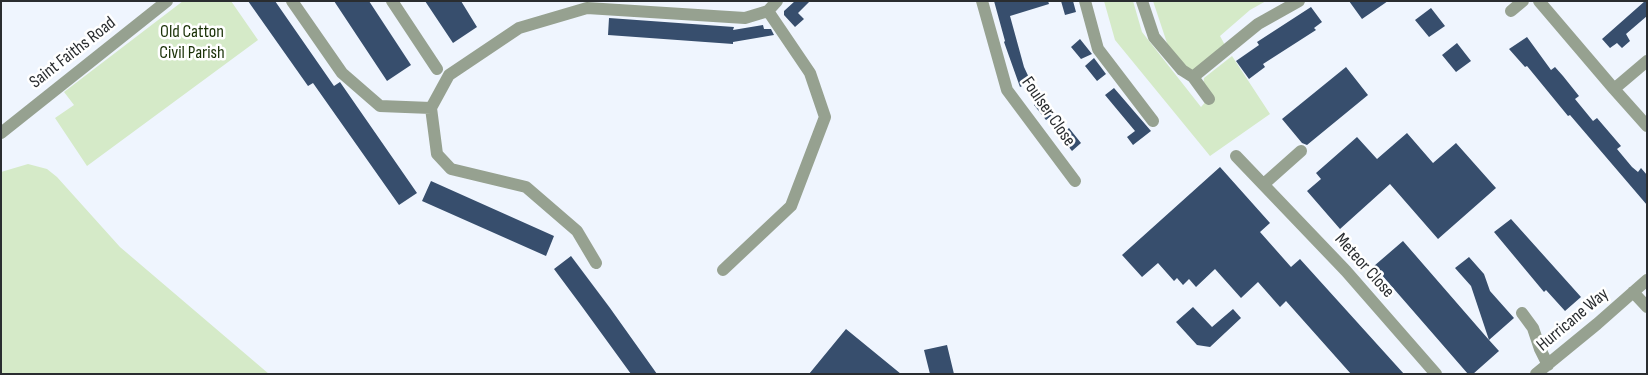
<!DOCTYPE html>
<html>
<head>
<meta charset="utf-8">
<style>
	body { margin:0 }
	#map { position:relative; width:1648px; height:375px; overflow:hidden; background:#eff5fe; font-family:"Sofia Sans Condensed",sans-serif }
	canvas { display:block }
	.frame { position:absolute; inset:0; border:2px solid #2a2d30; pointer-events:none }
</style>
</head>
<body>
<div id="map">
<canvas width="1648" height="375"></canvas>
<div class="frame"></div>
</div>
<script>
const ctx = document.querySelector('canvas').getContext('2d');
ctx.lineJoin = 'round';
function fillPath(path, color) { ctx.fillStyle = color; ctx.fill(path, 'evenodd'); }
const toPath = rows => new Path2D(rows.map(r => 'M' + r).join(''));
function stroke(path, color, width, dash) { ctx.strokeStyle = color; ctx.lineWidth = width; ctx.lineCap = dash ? 'butt' : 'round'; ctx.setLineDash(dash || []); ctx.stroke(path); }
function drawText(font, color, halo, rows, align = 'center') {
  ctx.font = font + ' "Sofia Sans Condensed",sans-serif'; ctx.lineWidth = 5; ctx.setLineDash([]); ctx.textBaseline = 'middle'; ctx.strokeStyle = halo; ctx.fillStyle = color; for (const [text, x, y, turn = 0] of rows) {
    ctx.save(); ctx.translate(x, y); ctx.rotate((+turn || 0) * Math.PI / 180); ctx.textAlign = isNaN(turn) ? turn : align; if (halo) ctx.strokeText(text, 0, 0); ctx.fillText(text, 0, 0); ctx.restore();
  }
}
const green = toPath([
	[183,1,231,1,258,40,87,166,55,118,74,105,64,92],
	[1104,1,1133,1,1142,32,1201,107,1208,99,1203,88,1204,78,1232,56,1270,114,1210,156,1115,40],
	[1153,1,1266,1,1250,10,1220,36,1226,47,1197,71,1187,71,1170,52],
	[28,164,47,169,57,177,120,247,269,374,1,374,1,172]
]);
const building = toPath([
	[248,1,275,1,334,86,340,82,417,193,399,205,313,83,308,86],
	[334,1,369,1,411,65,387,81],
	[425,1,461,1,477,27,453,43],
	[795,1,810,1,798,13,804,19,795,27,784,15,784,11],
	[994,1,1048,1,1049,4,1010,16,1024,67,1031,82,1020,87,1004,42,1005,41],
	[1061,1,1073,1,1076,12,1065,15],
	[1349,1,1388,1,1362,19],
	[1645,1,1647,1,1647,16,1626,34,1630,41,1622,48,1617,43,1610,48,1602,39],
	[1311,7,1322,22,1314,28,1316,30,1263,64,1265,67,1249,79,1236,61,1259,45,1257,42],
	[1431,8,1445,26,1429,37,1415,20],
	[609,18,734,27,733,30,763,25,764,29,771,29,774,35,733,42,733,44,608,35],
	[1527,37,1551,70,1555,67,1563,76,1579,96,1575,99,1593,121,1597,118,1621,146,1617,149,1632,167,1638,172,1641,168,1647,175,1647,205,1570,115,1568,116,1527,66,1525,67,1509,49],
	[1080,39,1092,54,1081,59,1071,47],
	[1457,43,1471,61,1456,72,1442,55],
	[1094,58,1106,74,1097,81,1085,66],
	[1346,67,1368,95,1307,145,1302,143,1282,119],
	[1114,88,1151,131,1133,145,1127,137,1135,131,1105,95],
	[1043,98,1055,113,1046,120,1034,105],
	[1069,128,1081,143,1072,151,1060,136],
	[1407,133,1433,163,1456,143,1496,188,1438,239,1390,184,1340,229,1307,191,1321,179,1316,173,1357,137,1377,159],
	[1220,167,1270,223,1260,232,1291,267,1300,259,1404,374,1351,374,1286,301,1280,307,1258,282,1241,298,1215,269,1196,287,1189,279,1183,285,1177,278,1174,281,1158,263,1142,277,1122,255],
	[431,181,554,236,546,256,422,201],
	[1511,219,1581,297,1565,311,1546,290,1544,292,1494,232],
	[1403,241,1489,340,1471,286,1455,268,1469,257,1484,274,1490,291,1514,318,1489,340,1499,351,1473,374,1468,374,1374,266],
	[571,256,610,308,657,374,631,374,583,308,554,269],
	[1193,307,1212,327,1233,309,1241,318,1210,347,1197,345,1176,322],
	[846,329,901,374,809,374],
	[947,345,954,374,930,374,924,350]
]);
const minor = toPath([
	[292,1,342,73,380,106,431,108],
	[392,1,437,69],
	[982,1,1007,90,1075,181],
	[1085,1,1098,49,1153,121],
	[1142,1,1154,37,1182,70,1193,77,1209,99],
	[1539,1,1614,89],
	[1511,11,1523,1],
	[1647,61,1614,89,1647,126],
	[1193,77,1258,24,1299,1],
	[1,133,167,1],
	[1236,156,1346,271,1436,374],
	[1265,183,1301,151],
	[596,263,577,231,526,187,451,169,437,154,431,108,449,75,519,28,587,8,745,18,768,11,777,1],
	[723,270,791,206,825,117,810,73,768,11],
	[1633,292,1647,307],
	[1522,313,1533,328,1540,349,1548,365],
	[1536,374,1597,324,1647,280]
]);
const parkNames = [
	["Old Catton",192,32],
	["Civil Parish",192,53]
];
const streetNames = [
	["Saint Faiths Road",73,53,-38],
	["Foulser Close",1048,112,55],
	["Meteor Close",1364,266,48],
	["Hurricane Way",1573,320,-40]
];
fillPath(green, '#d5eac8');
fillPath(building, '#374e6d');
stroke(minor, '#96a190', 12);
drawText('18px', '#1a3107', '#fff', parkNames);
drawText('18px', '#2a2d30', '#fff', streetNames);
</script>
</body>
</html>
